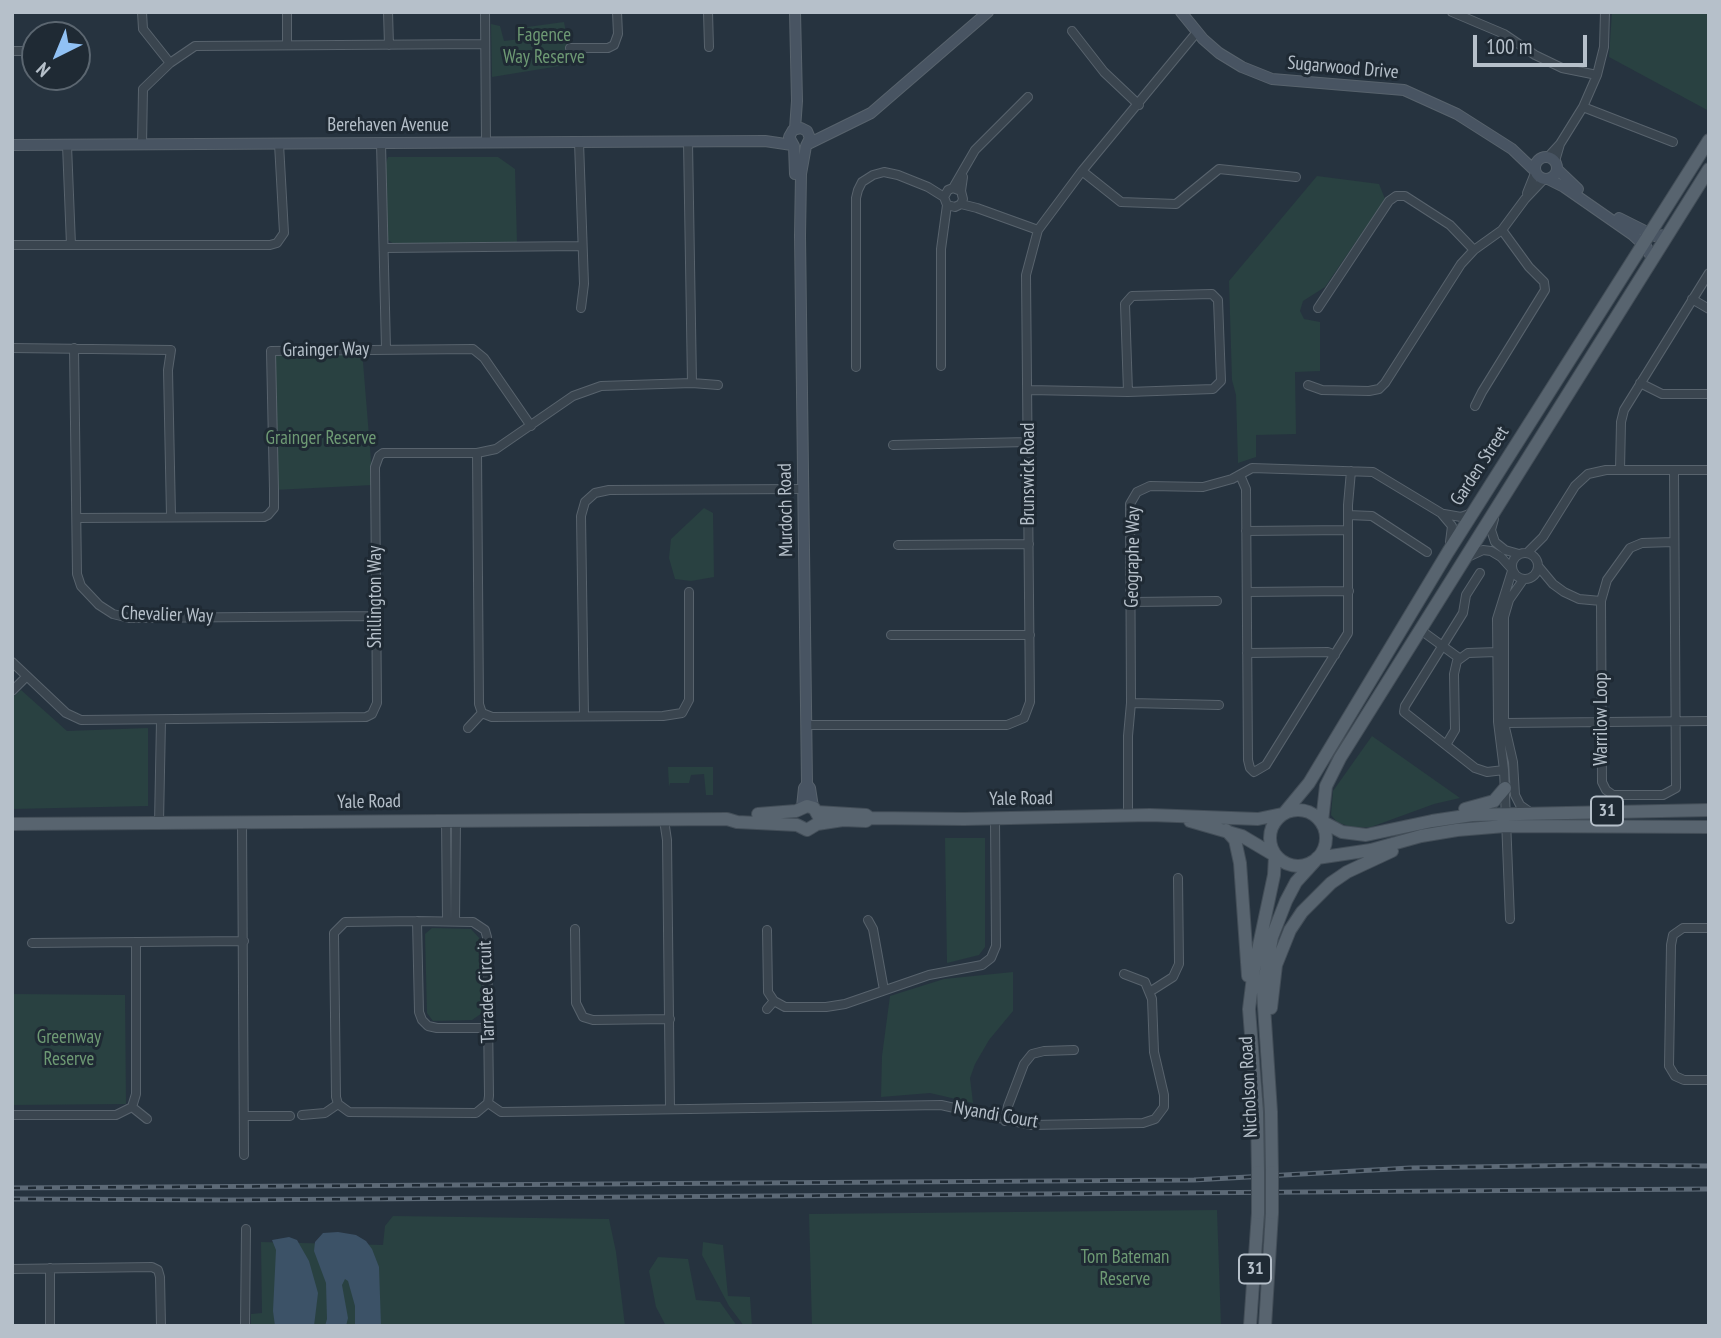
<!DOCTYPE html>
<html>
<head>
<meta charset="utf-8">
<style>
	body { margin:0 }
	#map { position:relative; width:1721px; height:1338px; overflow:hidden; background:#26333f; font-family:"PT Sans Narrow",sans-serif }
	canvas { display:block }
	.frame { position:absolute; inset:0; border:14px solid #b6c0ca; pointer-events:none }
	.north { position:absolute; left:21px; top:21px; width:70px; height:70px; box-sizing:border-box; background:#1f2a34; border:2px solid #5b6670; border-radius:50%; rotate:223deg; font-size:19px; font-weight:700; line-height:28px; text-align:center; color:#b6c0ca }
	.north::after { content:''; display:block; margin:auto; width:24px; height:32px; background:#91c1f4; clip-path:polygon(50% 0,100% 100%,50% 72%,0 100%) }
	.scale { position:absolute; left:1473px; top:35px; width:114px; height:32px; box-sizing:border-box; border:4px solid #b6c0ca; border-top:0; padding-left:9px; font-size:21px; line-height:24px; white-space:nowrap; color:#b6c0ca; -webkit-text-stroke:5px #1f2a34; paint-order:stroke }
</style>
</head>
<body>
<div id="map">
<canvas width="1721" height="1338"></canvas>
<div class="frame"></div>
<div class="north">N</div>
<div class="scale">100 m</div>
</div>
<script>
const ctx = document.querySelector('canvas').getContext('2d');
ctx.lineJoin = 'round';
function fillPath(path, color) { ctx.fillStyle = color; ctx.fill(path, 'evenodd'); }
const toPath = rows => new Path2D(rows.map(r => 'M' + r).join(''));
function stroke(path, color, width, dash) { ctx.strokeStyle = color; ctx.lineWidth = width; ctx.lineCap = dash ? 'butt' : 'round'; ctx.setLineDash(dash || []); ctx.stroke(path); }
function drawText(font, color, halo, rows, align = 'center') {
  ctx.font = font + ' "PT Sans Narrow",sans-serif'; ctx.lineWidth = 6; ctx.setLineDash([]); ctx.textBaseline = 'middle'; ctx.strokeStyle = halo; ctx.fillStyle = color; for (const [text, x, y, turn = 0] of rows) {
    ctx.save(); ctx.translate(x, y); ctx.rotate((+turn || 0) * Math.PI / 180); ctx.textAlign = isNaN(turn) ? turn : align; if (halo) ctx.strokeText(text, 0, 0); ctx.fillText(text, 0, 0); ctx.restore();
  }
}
const green = toPath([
	[1612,12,1709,12,1709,111,1609,57],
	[564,22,572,64,492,77,491,24,500,26,504,41,520,39,520,28],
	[388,157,498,157,515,169,517,243,394,244,385,238,385,166],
	[1317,176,1379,184,1385,199,1325,287,1303,301,1300,311,1304,319,1320,322,1320,371,1295,372,1296,434,1256,435,1256,457,1238,463,1236,395,1232,380,1229,281],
	[362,350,373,485,274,490,271,351],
	[704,508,713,513,714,577,691,581,675,579,669,558,671,539],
	[21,690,67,731,148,728,148,806,12,809,12,698],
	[1372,736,1460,798,1434,804,1371,827,1354,828,1337,822,1331,815,1333,791],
	[668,767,713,767,713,795,706,795,704,774,691,775,689,783,670,783,669,787],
	[945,838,985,838,985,947,979,955,947,963],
	[432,928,471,929,480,939,482,1013,472,1020,433,1021,427,1013,425,934],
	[1013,972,1013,1011,989,1040,975,1064,970,1078,973,1103,930,1093,881,1097,882,1056,890,996,944,979],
	[12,994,125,995,126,1104,12,1105],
	[1217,1210,1221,1326,812,1326,809,1214],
	[393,1216,609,1219,616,1252,625,1326,251,1326,251,1314,262,1313,261,1242,383,1245,385,1226],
	[703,1242,723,1245,728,1296,750,1297,752,1326,744,1326,729,1306,702,1255],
	[658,1257,688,1259,696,1300,720,1302,737,1326,666,1326,656,1307,649,1271]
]);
const water = toPath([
	[338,1232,356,1235,366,1241,372,1249,379,1267,381,1326,355,1326,355,1306,348,1281,345,1279,342,1285,348,1318,346,1326,325,1326,327,1319,326,1283,314,1251,315,1242,323,1233],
	[289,1237,297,1240,309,1261,318,1293,314,1326,275,1326,273,1311,276,1250,272,1240]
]);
const street = toPath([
	[142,12,143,29,170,63],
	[388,12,389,45],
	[485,12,486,143],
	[708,12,709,47],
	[1452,12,1504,34,1535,55,1562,68,1597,75],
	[1072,31,1104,72,1139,105],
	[287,44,287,12],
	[570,48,608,48,614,45,618,34,617,12],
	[12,51,35,51],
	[1583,107,1673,142],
	[579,142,584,284,581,308],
	[688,142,692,383],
	[381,143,386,349],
	[67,145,71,245],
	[142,145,143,89,170,63,195,46,485,44],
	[1548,157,1560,144,1583,107,1597,75,1604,47,1605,12],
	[1555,161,1560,144],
	[1082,171,1121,202,1176,204,1219,169,1296,177],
	[953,188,975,150,1028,97],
	[961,191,953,188,948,190,944,197,947,205,955,207,961,204,963,199,961,191,963,177],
	[1527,193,1535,173],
	[961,204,977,208,1038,230],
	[12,245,270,245,277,243,284,233,279,144],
	[385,248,582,246],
	[1692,299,1709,309],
	[1318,308,1389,201,1396,196,1405,196,1450,225,1474,250],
	[12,348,171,350,168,370,171,516],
	[74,348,77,574,81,586,99,605,113,614,129,618,376,616],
	[941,366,941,249,947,205],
	[856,367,856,198,858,190,862,182,873,175,884,172,898,175,928,187,944,197],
	[1640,383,1662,394,1709,394],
	[1308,385,1322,390,1369,391,1379,389,1385,383,1461,264,1474,250,1502,230,1525,199,1544,179],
	[1029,390,1128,392,1213,389,1221,381,1218,300,1212,294,1132,296,1125,304,1128,392],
	[1475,406,1482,392,1545,290,1544,282,1529,267,1502,230],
	[893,445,1028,442],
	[477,453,479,704,482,713,492,717,663,716,682,713,689,700,689,592],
	[1620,470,1621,422,1624,410,1709,273],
	[1240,475,1246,489,1248,760,1250,768,1254,772,1266,765,1348,633,1348,505,1351,471],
	[1444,514,1461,517,1472,513],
	[1348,515,1372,516,1427,552],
	[77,518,264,517,268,515,274,508,274,490,271,351,473,349,484,358,531,426],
	[1494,519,1491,530,1495,542,1505,550,1519,554],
	[1246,531,1348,530],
	[1673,542,1642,543,1630,548,1607,580,1601,601,1602,782,1606,790,1613,795,1663,795,1676,788,1674,470],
	[898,545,1029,544],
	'1512 566a13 13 0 1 1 26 0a13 13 0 1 1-26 0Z',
	[1527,553,1543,537,1575,486,1588,474,1606,470,1709,470],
	[1470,556,1483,550,1491,551,1501,557,1511,568],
	[1538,566,1553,584,1564,592,1579,599,1601,601],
	[1480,573,1466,595,1463,613,1405,706,1404,712,1475,768,1487,772,1504,770],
	[1523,580,1509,600,1504,617,1504,723,1513,762,1515,795,1520,805,1530,812],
	[1247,592,1349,591],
	[1132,602,1217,601],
	[1422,631,1459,658],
	[891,635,1030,635],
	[1247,653,1328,652,1335,655],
	[12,662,66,713,81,720,366,717,372,714,377,703,375,467,379,456,383,453,477,453,496,449,573,396,601,386,692,383,718,385],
	[12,691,27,676],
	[1131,703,1219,705],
	[584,716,581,516,585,502,595,493,609,490,803,489],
	[1504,723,1709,721],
	[807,725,1007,725,1024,718,1030,702,1026,275,1038,230,1082,171,1197,32],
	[468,728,482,713],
	[1446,745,1455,730,1454,674,1457,661,1468,653,1497,652],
	[1128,816,1128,736,1131,703,1130,504,1137,492,1150,486,1203,487,1232,479,1252,468,1373,472,1441,513,1452,526,1450,542],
	[664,820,667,840,670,1108],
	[446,821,447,921],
	[159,823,161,720],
	[242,823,244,1155],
	[1510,919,1504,770,1498,722,1497,619,1512,571],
	[868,920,873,929,884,990],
	[417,921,473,922,485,930,487,937,489,1096,488,1103,476,1113,349,1112,338,1104,336,1097,334,933,345,922,417,921],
	[417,921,419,1012,422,1020,428,1026,437,1028,488,1028],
	[455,921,456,821],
	[1709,928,1683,928,1673,935,1671,945,1669,1066,1675,1076,1684,1080,1709,1080],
	[575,929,576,1003,583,1017,593,1020,670,1019],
	[767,930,768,992,774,1001,785,1007,826,1007,845,1004,929,975,982,965,991,958,996,946,995,819],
	[32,943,244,941],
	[1151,991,1173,977,1179,964,1178,878],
	[767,1009,774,1001],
	[488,1103,501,1112,941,1105,1031,1125,1143,1123,1155,1119,1164,1107,1164,1095,1154,1052,1152,999,1145,982,1124,974],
	[132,1107,147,1119],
	[12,1115,116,1115,132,1107,136,1094,136,942],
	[302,1115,325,1113,338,1104],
	[244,1116,290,1116],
	[1005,1121,1008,1106,1024,1064,1032,1054,1044,1051,1074,1050],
	[50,1268,50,1326],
	[12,1269,152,1267,158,1270,160,1277,161,1326],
	[245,1326,246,1229]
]);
const secondary = toPath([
	[1181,12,1203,39,1219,53,1242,67,1272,79,1404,90,1457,114,1512,149,1534,170],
	[795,129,797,101,795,12],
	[808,144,871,113,988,12],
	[12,145,765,141,792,145],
	'1535 168a11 11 0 1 1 22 0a11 11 0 1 1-22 0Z',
	[1557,169,1578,189],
	[795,174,794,146,789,137,793,130,801,128,807,131,810,138,806,146],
	[1548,179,1564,187,1633,235,1647,248,1652,259],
	[1619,218,1655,236,1667,235],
	[807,784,810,788,813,807],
	[802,807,804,788,807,784,800,236,801,174,806,146]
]);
const primary = toPath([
	[1465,809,1494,801,1505,788],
	'1270 838a28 28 0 1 1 56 0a28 28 0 1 1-56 0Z',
	[817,812,866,815,870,818,964,819,1150,815,1258,819,1282,814],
	[1285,812,1309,783,1448,552,1709,140],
	[758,814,796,811,807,806,814,808,819,817],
	[1190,821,1242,836,1274,855],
	[1322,821,1326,786,1340,758,1709,169],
	[1323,822,1342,832,1366,835,1432,821,1472,815,1709,810],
	[12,824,727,819,737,822,797,825,807,830,817,824,843,820,866,821,870,818],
	[1226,830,1235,840,1240,863,1248,976],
	[1317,858,1371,850,1421,836,1457,830,1505,826,1709,827],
	[1271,1008,1276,965,1290,930,1302,912,1331,883,1347,872,1392,851],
	[1258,1172,1257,1112,1249,1009,1254,969,1274,875,1275,856],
	[1272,1172,1271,1112,1263,991,1266,971,1272,937,1286,901,1296,882,1316,860],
	[1250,1326,1258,1213],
	[1265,1326,1272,1213]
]);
const rail = toPath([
	[12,1188,1194,1180,1410,1168,1591,1165,1709,1166],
	[12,1199,230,1200,1709,1189]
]);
const primaryBridge = toPath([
	[1258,1213,1258,1172],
	[1272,1213,1272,1172]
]);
const shields = [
	[1607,811,32],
	[1255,1269,32]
];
const shieldNames = [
	["31",1607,811],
	["31",1255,1269]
];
const parkNames = [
	["Fagence",544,36],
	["Way Reserve",544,58],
	["Grainger Reserve",321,439],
	["Greenway",69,1038],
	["Reserve",69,1060],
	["Tom Bateman",1125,1258],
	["Reserve",1125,1280]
];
const streetNames = [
	["Sugarwood Drive",1343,68,5],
	["Berehaven Avenue",388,126],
	["Grainger Way",326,350,-1],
	["Garden Street",1480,466,-57],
	["Brunswick Road",1029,474,-90],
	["Murdoch Road",786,510,-91],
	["Geographe Way",1133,557,-89],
	["Shillington Way",376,597,-90],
	["Chevalier Way",167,615,2],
	["Warrilow Loop",1602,719,-90],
	["Yale Road",1021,799,-1],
	["Yale Road",369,802,-1],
	["Tarradee Circuit",487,992,-92],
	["Nicholson Road",1249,1087,-93],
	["Nyandi Court",996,1115,10]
];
fillPath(green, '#294141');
fillPath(water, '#3c5267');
stroke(street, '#58636d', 10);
stroke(secondary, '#58636d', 12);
stroke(primary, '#434e58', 14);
stroke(street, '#3a454f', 8);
stroke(secondary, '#485462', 10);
stroke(primary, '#58646f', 12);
stroke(rail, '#5c6976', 5);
stroke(rail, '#1f2a34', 2.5, [8]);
stroke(primaryBridge, '#434e58', 14, []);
stroke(primaryBridge, '#58646f', 12);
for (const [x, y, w] of shields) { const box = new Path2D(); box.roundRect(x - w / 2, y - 14.5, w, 29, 5); ctx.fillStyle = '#1f2a34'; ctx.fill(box); stroke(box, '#b6c0ca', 2); }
drawText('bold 18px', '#b6c0ca', null, shieldNames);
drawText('19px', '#6e9a74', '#1f2a34', parkNames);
drawText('19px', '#b6c0ca', '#1f2a34', streetNames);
</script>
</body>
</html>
